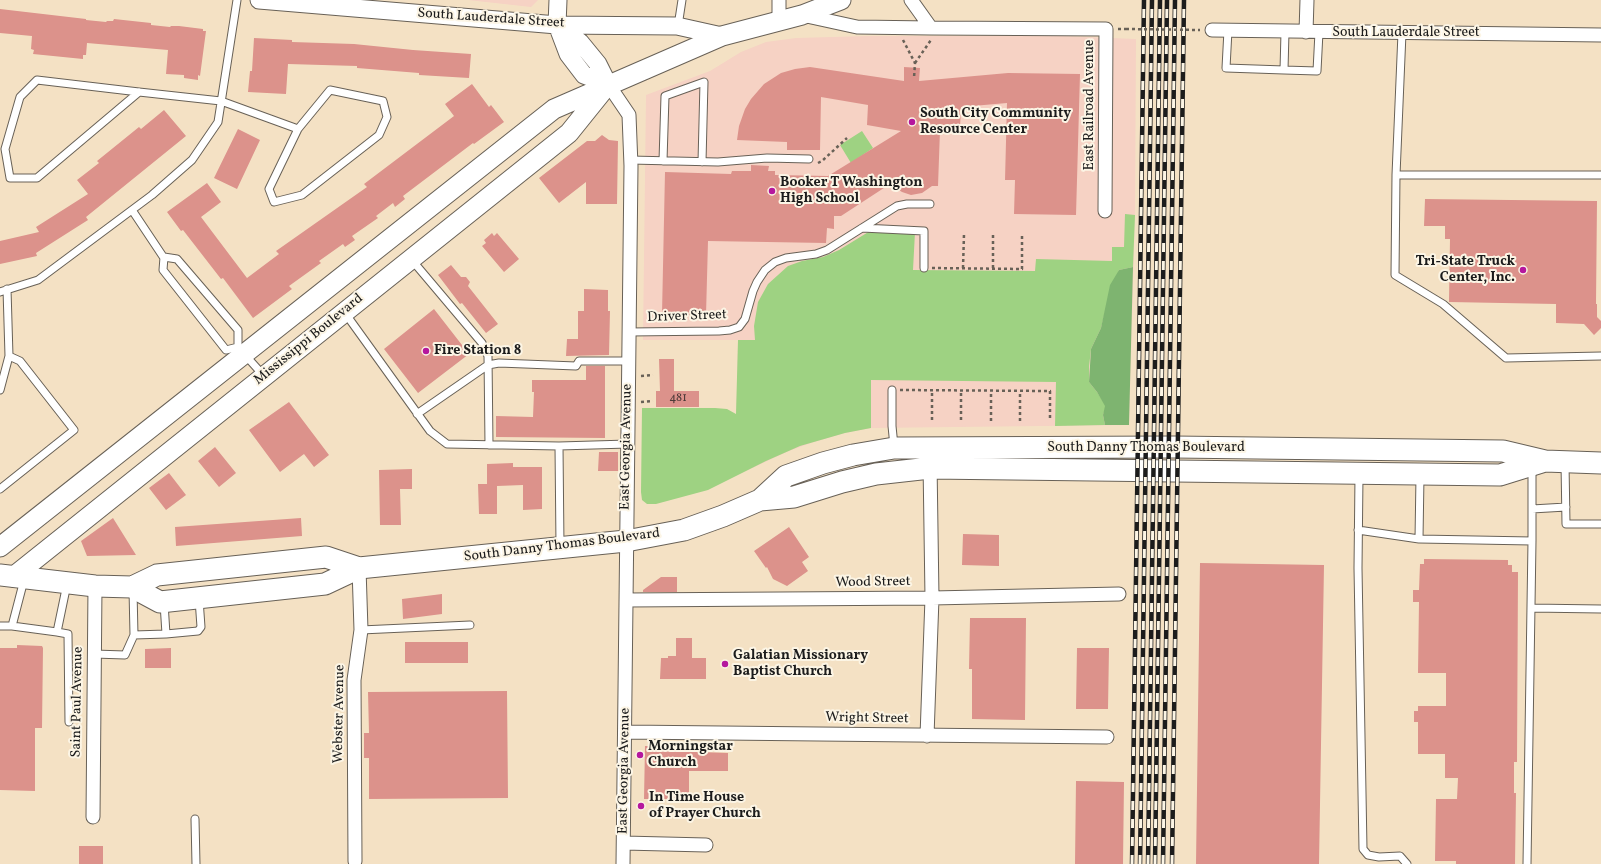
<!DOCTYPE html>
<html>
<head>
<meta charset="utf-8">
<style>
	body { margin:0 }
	canvas { display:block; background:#f4e1c4 }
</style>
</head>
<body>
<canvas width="1601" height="864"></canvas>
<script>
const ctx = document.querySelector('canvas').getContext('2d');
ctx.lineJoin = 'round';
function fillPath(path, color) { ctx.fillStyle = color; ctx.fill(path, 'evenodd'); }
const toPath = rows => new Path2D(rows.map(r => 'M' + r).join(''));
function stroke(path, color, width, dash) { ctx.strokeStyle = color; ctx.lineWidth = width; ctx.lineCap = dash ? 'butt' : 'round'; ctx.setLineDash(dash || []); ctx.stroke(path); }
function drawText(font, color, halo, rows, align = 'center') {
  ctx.font = font + ' Vollkorn,serif'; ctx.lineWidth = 4; ctx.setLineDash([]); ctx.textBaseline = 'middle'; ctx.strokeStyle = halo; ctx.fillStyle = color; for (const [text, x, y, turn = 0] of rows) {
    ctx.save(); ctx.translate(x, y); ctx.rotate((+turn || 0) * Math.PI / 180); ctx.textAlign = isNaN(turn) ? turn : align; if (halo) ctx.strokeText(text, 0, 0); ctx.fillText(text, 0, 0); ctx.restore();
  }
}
const built = toPath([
	[468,0,538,0,531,7],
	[868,36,1063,36,1136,39,1135,215,1129,425,871,428,845,433,811,443,789,451,735,476,738,340,643,340,646,95,710,71,741,52,766,42,796,38]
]);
const green = toPath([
	[862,131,873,148,851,163,840,145],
	[1125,214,1135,215,1133,267,1119,270,1106,308,1101,328,1091,349,1089,367,1089,382,1097,392,1106,406,1103,415,1105,425,1055,426,1056,382,871,380,871,428,845,433,800,446,766,461,708,490,656,504,647,504,642,500,641,492,642,408,715,408,727,409,736,414,738,340,755,340,754,326,758,302,768,284,788,266,802,261,823,257,839,250,870,231,915,232,913,270,1035,271,1036,259,1112,261,1112,247,1124,247]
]);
const forest = toPath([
	[1133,267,1129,425,1105,425,1103,415,1105,406,1097,392,1089,382,1091,349,1101,328,1110,285,1119,270]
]);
const building = toPath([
	[0,9,86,19,86,20,106,22,107,21,113,21,114,19,151,23,151,25,170,27,171,26,179,26,203,29,203,31,206,31,200,76,198,75,198,80,184,78,184,75,166,74,168,50,87,43,86,55,83,55,83,59,33,54,34,50,31,49,32,36,0,33],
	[254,38,292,40,292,42,354,44,413,50,471,54,469,78,419,75,419,73,357,68,357,66,288,64,286,94,248,92,250,71,252,71],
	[810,67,904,81,904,67,920,68,919,81,1008,73,1080,74,1076,215,1014,214,1015,180,1005,180,1007,103,961,107,960,128,940,130,938,186,932,186,922,193,911,195,902,192,890,184,841,216,834,216,834,229,827,228,826,243,708,241,706,315,662,314,665,172,731,174,732,171,751,171,751,165,769,166,768,171,775,171,775,175,828,176,901,131,867,125,868,105,821,97,820,150,787,150,787,142,737,140,739,126,745,109,751,99,764,84,781,73,795,69],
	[472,84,489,107,491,105,504,122,474,144,473,143,403,196,405,199,395,207,393,203,376,216,378,218,352,236,355,240,345,247,343,244,319,261,321,263,289,286,292,289,253,318,223,278,221,279,183,230,181,231,167,212,207,183,221,202,201,217,247,278,279,254,276,251,367,187,364,184,454,116,445,104],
	[164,110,186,136,86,217,88,220,36,253,37,256,0,264,0,241,39,232,36,227,88,194,77,180,99,163,97,161,139,127,141,129],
	[238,129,260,140,237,189,214,178],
	[602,135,609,140,618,141,617,204,586,204,586,182,559,203,539,178,587,141,595,141],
	[1425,199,1597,201,1596,304,1597,304,1597,317,1601,321,1601,328,1594,335,1584,324,1556,323,1556,304,1449,302,1450,239,1445,239,1445,226,1424,226],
	[492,233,494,236,497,233,519,259,504,272,482,246,486,243,484,240],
	[451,265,461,277,466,277,470,282,468,286,498,324,486,333,462,303,460,304,438,275],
	[584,289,608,290,608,311,610,311,609,355,566,356,567,339,578,339,578,311,584,311],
	[434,309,469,354,418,393,384,349],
	[659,359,674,359,674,391,699,391,699,407,656,407,656,391,660,391],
	[586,366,605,366,605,438,496,437,496,416,533,417,534,392,532,392,532,380,586,380],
	[289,402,329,455,314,467,304,454,280,472,249,430],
	[215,447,236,473,219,487,198,461],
	[599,452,618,452,618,471,598,471],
	[513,463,513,467,542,467,542,509,523,510,523,485,497,486,497,514,479,514,478,484,487,484,487,464],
	[412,469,412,489,400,489,401,525,380,525,379,470],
	[169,473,186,495,166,510,149,488],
	[113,518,136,555,87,556,81,541],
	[301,518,302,536,176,546,175,527],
	[789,527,809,557,802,562,808,571,787,586,773,579,767,567,766,568,754,551],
	[963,534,999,535,999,566,962,565],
	[1424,559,1508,560,1508,565,1512,565,1512,572,1518,572,1517,762,1514,762,1514,793,1516,793,1515,864,1456,864,1456,861,1435,861,1436,799,1457,799,1458,778,1445,778,1445,754,1418,754,1418,722,1414,722,1414,711,1418,711,1418,706,1446,706,1446,673,1418,673,1419,602,1413,602,1413,590,1419,590,1420,564,1424,564],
	[1200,563,1324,565,1319,864,1196,864],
	[661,577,677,577,677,592,643,592,643,590],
	[442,594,442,614,403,619,402,599],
	[970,618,1026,618,1025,720,972,719,972,669,969,669],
	[676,638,692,638,692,658,706,658,706,679,660,679,661,658,668,658,668,656,676,656],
	[405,642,468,642,468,663,405,663],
	[17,645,42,646,43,648,42,728,35,728,35,791,0,790,0,648,17,648],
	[171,648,171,668,145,668,145,649],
	[1077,648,1109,648,1108,709,1076,709],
	[507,691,508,798,369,799,369,758,364,758,364,733,369,733,368,692],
	[645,746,670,746,670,750,672,751,728,753,728,771,689,771,689,799,644,799],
	[1076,781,1124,782,1123,864,1075,864],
	[79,846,103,846,103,864,79,864]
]);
const path = toPath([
	[1118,29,1126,29],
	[903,40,915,63,914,78],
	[915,63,931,40],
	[818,163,822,161,847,138],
	[932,268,1022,269,1022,235],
	[963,268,964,234],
	[993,268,993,234],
	[641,376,653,375],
	[900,390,1050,391,1050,421],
	[641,402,653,401],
	[932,420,932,390],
	[961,420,961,391],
	[991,421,991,391],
	[1020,421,1020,391]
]);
const service = toPath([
	[678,26,682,0],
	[1228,30,1226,68,1284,70,1285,32],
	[1284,70,1317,71,1319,32],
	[139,92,37,178,10,178,5,149,20,97,37,80,139,92,221,101,298,129,269,189,274,202,302,195,379,135,387,117,383,101,330,90,298,129],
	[630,160,718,162,767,158,809,159],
	[663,161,665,96,704,82,702,162],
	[1396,175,1402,33],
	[1601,175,1396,175,1395,275,1443,304,1506,358,1601,356],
	[132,210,164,258],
	[862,228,924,231,924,268],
	[411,259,482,343,488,356,489,445],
	[0,292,38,280,152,195,192,160,218,122,237,0],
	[345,313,430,431,447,444,559,446,628,444],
	[629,332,719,331,730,330,739,327,745,319,753,291,757,282,765,270,775,262,786,258,816,254,827,250,897,206,907,204,930,204],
	[238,347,226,350,163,270,164,257,177,259,238,330,238,347,264,376],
	[0,390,9,356,7,289],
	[892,390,892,426,894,446],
	[417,414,488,365,499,363,576,366,579,361,629,361],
	[559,446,560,546],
	[1565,463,1566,524,1601,524],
	[1359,476,1358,568,1363,849,1368,855,1379,857,1400,856,1407,864],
	[0,489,74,430,20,361,9,356],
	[1532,509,1566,507],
	[1358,530,1419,539,1532,541,1527,864],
	[1419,539,1420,476],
	[1532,541,1532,467],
	[24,580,12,626,57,632,67,584],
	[1531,608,1601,609],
	[0,626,12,626],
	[361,630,470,625],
	[57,632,68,634,69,722],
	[166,634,198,631,201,627,199,599],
	[134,635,166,634,164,603],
	[94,654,125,655,134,635,133,590],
	[195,819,196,864]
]);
const minor = toPath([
	[779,0,779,21],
	[911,0,931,28,1106,29,1105,211],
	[802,15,857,27,931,28],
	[1212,30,1601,35],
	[1306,32,1307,0],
	[608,84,629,115,631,166,623,864],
	[627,600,932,598,1119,594],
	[626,732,1107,737],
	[927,736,932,598,930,462],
	[93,817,95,586],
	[624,843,706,845],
	[355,861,354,680,361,630,359,568]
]);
const tertiary = toPath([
	[259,0,557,25,677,26,722,36],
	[558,0,557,25,568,54,584,75,608,84],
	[557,25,580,42,598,64,608,84]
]);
const secondary = toPath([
	[0,547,554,109,722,36,802,15,841,0],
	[13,577,569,133,606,87]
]);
const primary = toPath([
	[760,500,786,476,823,463,853,455,894,448,1174,447,1503,451,1545,461,1601,463],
	[0,575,95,586,132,587,160,602,325,584,359,568,626,541,684,530,723,516,760,500,794,497,842,482,876,474,930,468,1500,475,1545,461],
	[132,587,157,575,326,557,359,568]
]);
const rail = toPath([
	[1132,864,1144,0],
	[1140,864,1152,0],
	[1148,864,1160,0],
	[1155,864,1167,0],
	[1163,864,1175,0],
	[1172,864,1184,0]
]);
const pathBridge = toPath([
	[1126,29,1200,30]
]);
const markers = [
	[912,122,4,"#b5179e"],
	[772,191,4,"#b5179e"],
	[1523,270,4,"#b5179e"],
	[426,351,4,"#b5179e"],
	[725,664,4,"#b5179e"],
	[640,755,4,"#b5179e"],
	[641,806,4,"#b5179e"]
];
const numberNames = [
	["481",678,399]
];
const streetNames = [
	["South Lauderdale Street",491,19,4],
	["South Lauderdale Street",1406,33],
	["East Railroad Avenue",1090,105,-90],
	["Driver Street",687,317,-2],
	["Mississippi Boulevard",309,340,-39],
	["East Georgia Avenue",627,447,-89],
	["South Danny Thomas Boulevard",1146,448],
	["South Danny Thomas Boulevard",562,546,-7],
	["Wood Street",873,583,-1],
	["Saint Paul Avenue",78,702,-89],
	["Webster Avenue",340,714,-89],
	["Wright Street",867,719,1],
	["East Georgia Avenue",625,771,-89]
];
const poiNames = [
	["South City Community",920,114],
	["Resource Center",920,130],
	["Booker T Washington",780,183],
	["High School",780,199],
	["Tri-State Truck",1515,262,"right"],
	["Center, Inc.",1515,278,"right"],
	["Fire Station 8",434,351],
	["Galatian Missionary",733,656],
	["Baptist Church",733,672],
	["Morningstar",648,747],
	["Church",648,763],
	["In Time House",649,798],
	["of Prayer Church",649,814]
];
fillPath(built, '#f6d2c4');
fillPath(green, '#9ed282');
fillPath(forest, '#7eb470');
fillPath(building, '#dc928b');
stroke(service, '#686157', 9);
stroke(minor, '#686157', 15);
stroke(tertiary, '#686157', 19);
stroke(secondary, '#686157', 21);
stroke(primary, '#686157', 23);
stroke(path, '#686157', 2.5, [3, 3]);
stroke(service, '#fff', 7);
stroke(minor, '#fff', 13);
stroke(tertiary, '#fff', 17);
stroke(secondary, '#fff', 19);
stroke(primary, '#fff', 21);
stroke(rail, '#1c1c1c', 4.5);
stroke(rail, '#fcf5e5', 3, [9]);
stroke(pathBridge, '#686157', 2.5, [3, 3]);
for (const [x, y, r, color] of markers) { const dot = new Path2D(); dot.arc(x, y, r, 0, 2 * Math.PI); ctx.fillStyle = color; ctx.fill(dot); stroke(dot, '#fcf5e5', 1.5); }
drawText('12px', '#4c3a38', null, numberNames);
drawText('14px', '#1c1c1c', '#fcf5e5', streetNames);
drawText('bold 14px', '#1c1c1c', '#fcf5e5', poiNames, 'left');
</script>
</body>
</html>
